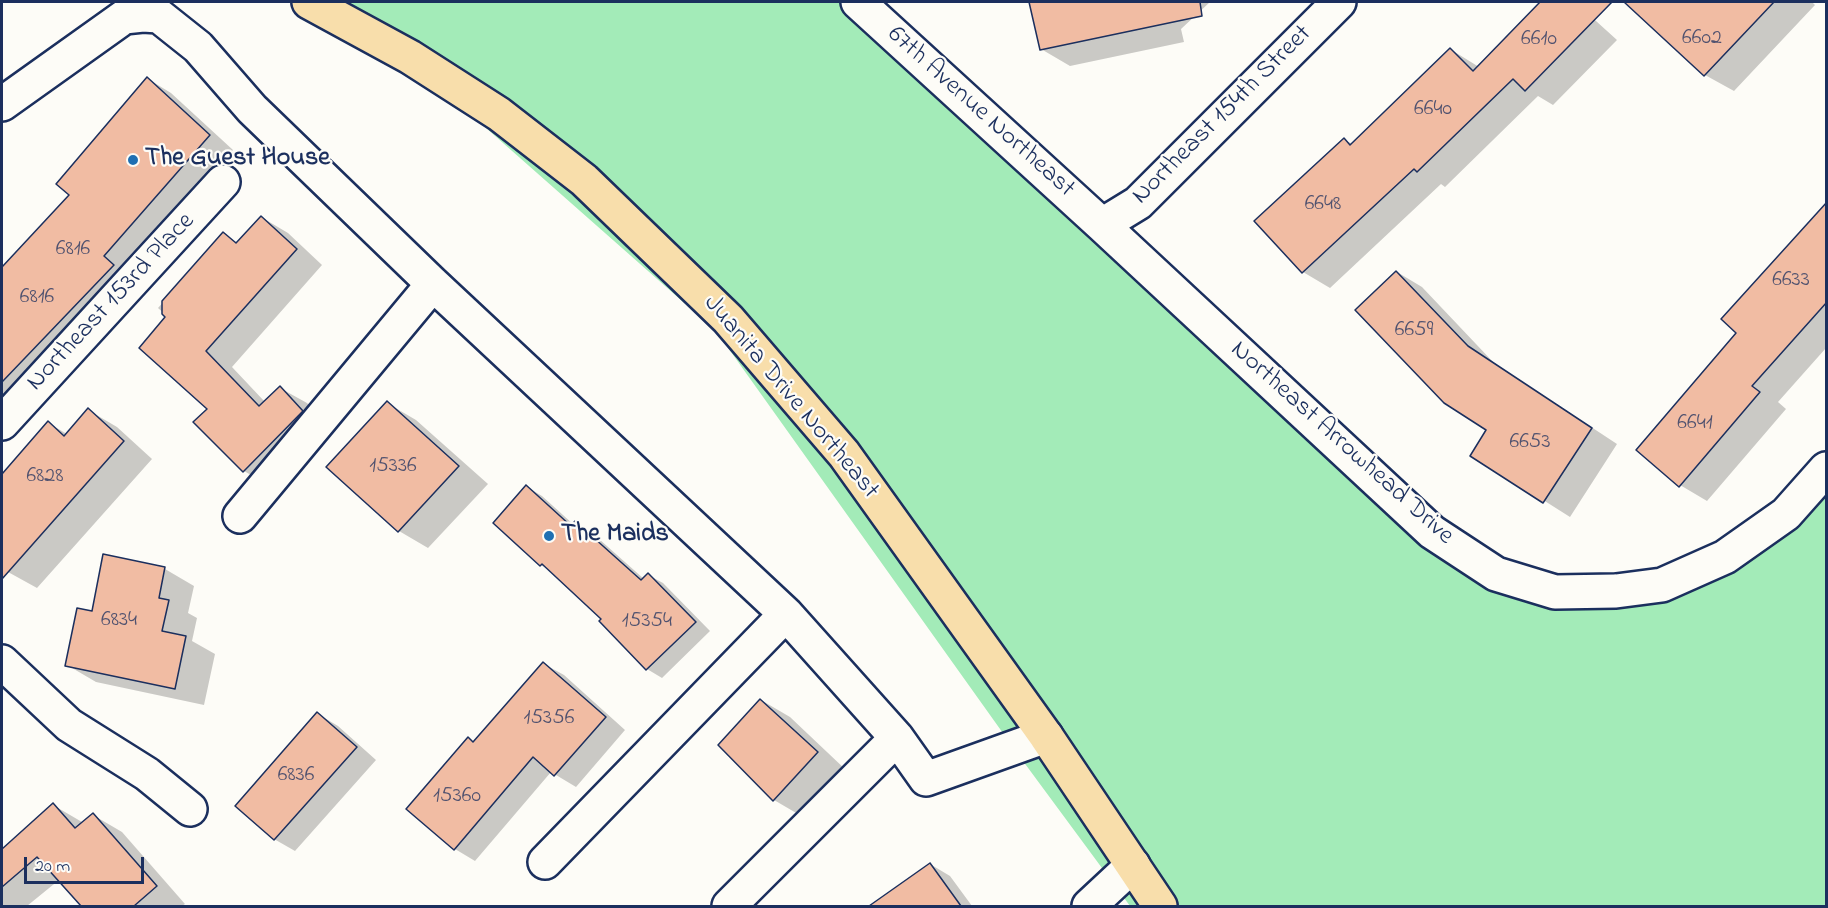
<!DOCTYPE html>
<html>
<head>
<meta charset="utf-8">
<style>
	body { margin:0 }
	#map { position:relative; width:1828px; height:908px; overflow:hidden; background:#fdfcf7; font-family:"Indie Flower",sans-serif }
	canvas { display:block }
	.frame { position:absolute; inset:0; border:3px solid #1b2f5e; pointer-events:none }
	.scale { position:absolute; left:24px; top:857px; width:120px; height:27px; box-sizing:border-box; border:3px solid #1b2f5e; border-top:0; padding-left:8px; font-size:18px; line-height:21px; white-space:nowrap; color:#1b2f5e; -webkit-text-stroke:4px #fdfcf7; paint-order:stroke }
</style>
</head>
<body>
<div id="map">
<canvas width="1828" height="908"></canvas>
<div class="frame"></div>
<div class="scale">20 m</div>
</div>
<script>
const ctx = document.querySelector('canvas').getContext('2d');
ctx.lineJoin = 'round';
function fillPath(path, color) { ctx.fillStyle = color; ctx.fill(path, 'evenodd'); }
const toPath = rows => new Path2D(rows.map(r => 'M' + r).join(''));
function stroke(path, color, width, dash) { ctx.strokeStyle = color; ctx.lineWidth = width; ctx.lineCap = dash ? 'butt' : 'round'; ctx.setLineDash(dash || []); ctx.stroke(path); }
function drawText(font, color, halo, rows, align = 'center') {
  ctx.font = font + ' "Indie Flower",sans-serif'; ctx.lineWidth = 4.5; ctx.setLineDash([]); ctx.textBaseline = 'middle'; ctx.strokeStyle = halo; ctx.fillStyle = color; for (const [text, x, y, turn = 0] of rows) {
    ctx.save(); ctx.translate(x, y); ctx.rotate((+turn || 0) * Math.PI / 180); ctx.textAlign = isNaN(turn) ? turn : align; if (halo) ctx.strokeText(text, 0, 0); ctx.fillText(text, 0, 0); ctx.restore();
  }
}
const green = toPath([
	[301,2,858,2,1496,574,1662,585,1826,469,1826,906,1130,906,1020,757,716,331,409,60]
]);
const shadow = toPath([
	[1031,2,1210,2,1181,29,1184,42,1070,66,1041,49],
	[1542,2,1575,2,1617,40,1553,105,1538,96,1445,187,1441,184,1330,288,1303,272,1344,140,1353,144,1450,49,1479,67],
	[1626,2,1812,2,1815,5,1734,91,1705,75],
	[148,79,171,93,233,150,127,270,2,422,2,269,71,195],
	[1826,204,1826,348,1778,402,1786,409,1707,501,1680,485,1739,333],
	[261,217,288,233,322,265,232,367,265,402,280,388,307,403,329,426,270,486,244,471,209,409,168,317,158,308,223,234,238,243],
	[1397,272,1422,287,1494,363,1617,444,1570,517,1472,455,1488,430],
	[387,403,416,420,488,484,428,548,399,531],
	[88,410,117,427,152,459,37,588,8,572,2,566,2,476,48,423,67,434],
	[527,487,542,496,574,525,575,523,590,531,644,579,648,575,663,583,710,631,662,678,647,669,603,619,552,571,541,565,495,523],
	[165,569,194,586,188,613,197,618,192,641,215,654,204,705,96,682,67,665,93,613],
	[544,664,564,675,625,730,576,787,551,772,475,861,455,849,475,743],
	[761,700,790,717,846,770,803,817,774,800],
	[318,714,338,726,376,760,295,851,274,839],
	[53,805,82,822,93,815,122,832,185,904,182,906,84,906,59,880,27,906,2,906,2,851],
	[930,864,950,876,972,906,871,906]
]);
const building = toPath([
	[1029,2,1200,2,1202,16,1040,50,1029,2],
	[1540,2,1612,2,1525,91,1513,79,1417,172,1414,169,1302,273,1254,221,1344,138,1350,145,1450,48,1473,71,1540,2],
	[1624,2,1774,2,1704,76,1624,2],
	[147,77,210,135,104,256,114,265,2,382,2,267,69,195,56,184,147,77],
	[1827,202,1827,302,1752,386,1760,392,1679,487,1636,450,1736,333,1721,319,1827,202],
	[261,216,297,249,206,351,259,406,280,386,303,411,243,472,193,422,207,409,139,348,165,317,162,314,162,301,223,232,236,243,261,216],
	[1396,271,1468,346,1592,428,1543,503,1470,456,1486,430,1444,403,1355,310,1396,271],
	[387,401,459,466,398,532,326,467,387,401],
	[88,408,124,441,2,579,2,474,48,421,64,436,88,408],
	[526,485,571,526,575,521,641,580,648,573,696,622,646,670,599,621,601,619,542,564,540,566,493,523,526,485],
	[103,554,165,567,159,598,169,600,162,631,186,636,175,689,65,666,77,608,92,611,103,554],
	[543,662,606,717,554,776,533,757,454,850,406,809,468,737,473,742,543,662],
	[760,699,818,752,773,801,718,745,760,699],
	[317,712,357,747,274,840,235,806,317,712],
	[53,803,75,828,93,813,157,886,134,906,81,906,37,857,2,887,2,849,53,803],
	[930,863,961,906,869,906,930,863]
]);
const minor = toPath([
	[858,2,1102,225,1432,532,1496,574,1555,592,1616,591,1662,585,1725,557,1786,514,1826,469],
	[2,104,124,17,143,15,159,16,198,47,252,109,433,284],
	[1102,225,1138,203,1339,2],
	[2,423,223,182],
	[240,516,433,284,786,614,897,738],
	[2,662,69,725,147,774,190,809],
	[545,862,786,614],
	[729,906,897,738,926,779,1046,736],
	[1089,906,1133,865]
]);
const major = toPath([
	[309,2,410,57,499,114,584,180,728,319,844,454,1046,736,1160,906]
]);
const markers = [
	[133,160,6,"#1f6fb2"],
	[549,536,6,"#1f6fb2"]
];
const numberNames = [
	["6602",1702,39],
	["6610",1539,40],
	["6640",1433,110],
	["6648",1323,205],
	["6816",73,250],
	["6633",1791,281],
	["6816",37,298],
	["6659",1414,331],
	["6641",1695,424],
	["6653",1530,443],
	["15336",393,467],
	["6828",45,477],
	["6834",119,621],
	["15354",647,622],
	["15356",549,719],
	["6836",296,776],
	["15360",457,797]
];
const streetNames = [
	["67th Avenue Northeast",980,113,42],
	["Northeast 154th Street",1223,116,-45],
	["Northeast 153rd Place",112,303,-47],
	["Juanita Drive Northeast",790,398,50],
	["Northeast Arrowhead Drive",1341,444,42]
];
const poiNames = [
	["The Guest House",145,160],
	["The Maids",561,536]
];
fillPath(green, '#a3ebb8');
fillPath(shadow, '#0003');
fillPath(building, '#f1bca3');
stroke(building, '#1b2f5e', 1.5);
stroke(minor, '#1b2f5e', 38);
stroke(major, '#1b2f5e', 38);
stroke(minor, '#fdfcf7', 33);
stroke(major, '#f8deab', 33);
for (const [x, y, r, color] of markers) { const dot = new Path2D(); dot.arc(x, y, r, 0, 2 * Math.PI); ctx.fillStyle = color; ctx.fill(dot); stroke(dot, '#fdfcf7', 2); }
drawText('22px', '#50526f', null, numberNames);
drawText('26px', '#1b2f5e', '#fdfcf7', streetNames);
drawText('bold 26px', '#1b2f5e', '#fdfcf7', poiNames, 'left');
</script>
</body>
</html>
